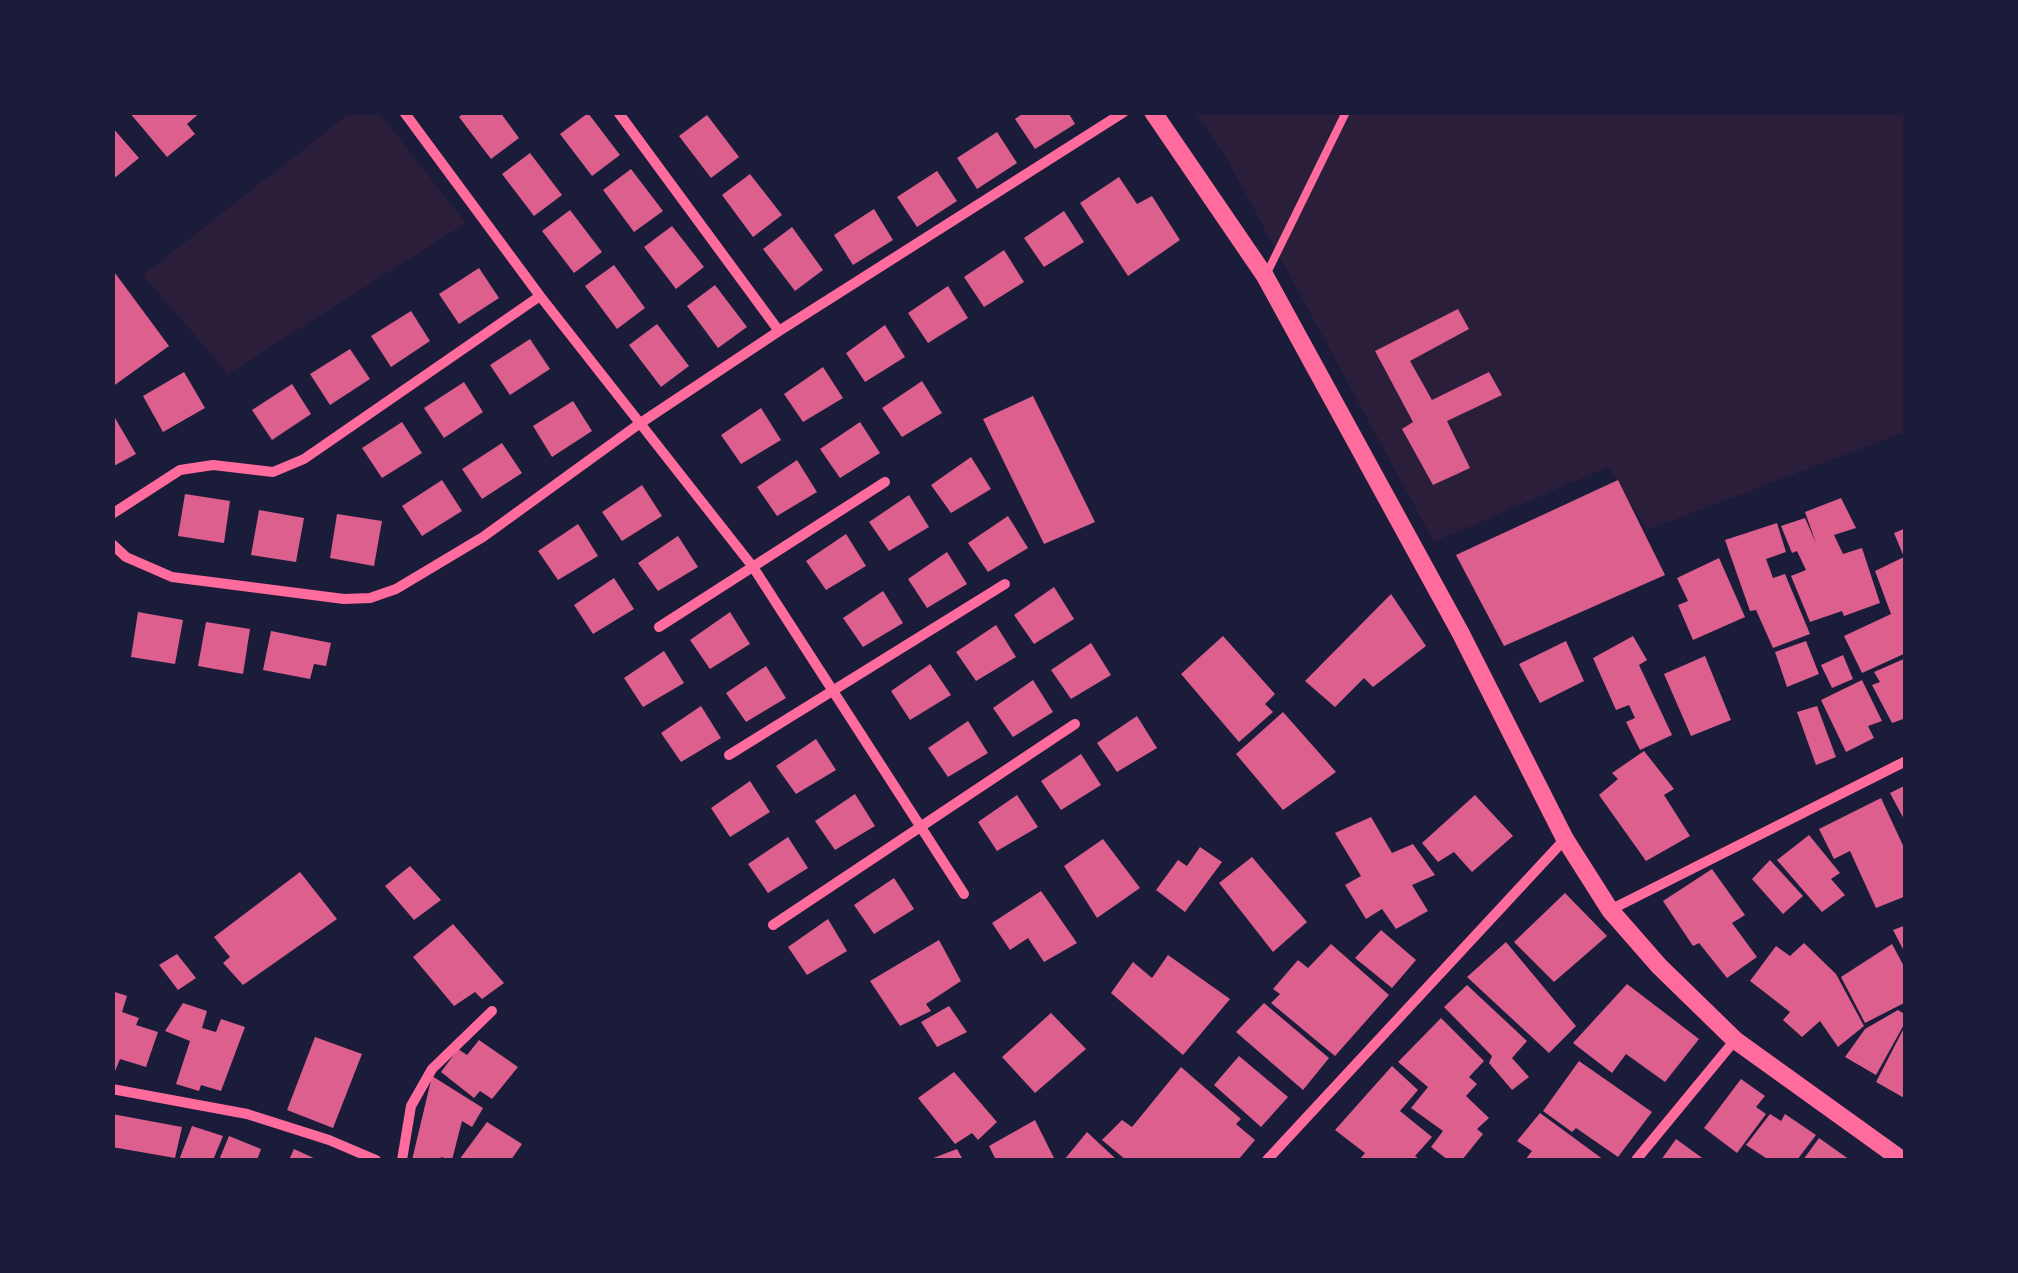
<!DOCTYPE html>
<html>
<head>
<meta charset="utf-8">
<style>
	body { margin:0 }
	#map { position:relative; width:2018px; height:1273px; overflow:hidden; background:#1b1b3a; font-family:Lato,sans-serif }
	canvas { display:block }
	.frame { position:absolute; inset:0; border:115px solid #1b1b3a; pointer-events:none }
</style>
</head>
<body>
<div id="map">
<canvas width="2018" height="1273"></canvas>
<div class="frame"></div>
</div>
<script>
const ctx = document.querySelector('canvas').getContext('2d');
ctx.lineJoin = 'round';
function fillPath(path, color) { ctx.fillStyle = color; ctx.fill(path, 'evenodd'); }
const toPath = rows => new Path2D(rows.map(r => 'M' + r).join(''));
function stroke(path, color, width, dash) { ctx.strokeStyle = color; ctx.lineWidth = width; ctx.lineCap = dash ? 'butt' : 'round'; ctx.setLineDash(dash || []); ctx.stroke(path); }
const green = toPath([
	[350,113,379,113,466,223,228,374,143,275],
	[1195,113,1905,113,1905,432,1647,530,1608,467,1434,542,1223,152]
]);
const building = toPath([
	[129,112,201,112,187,124,195,134,167,157],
	[465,112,500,112,519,138,491,159,459,117],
	[1025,112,1068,112,1075,124,1035,149,1015,119],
	[588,113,620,155,592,176,560,134],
	[707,115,739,157,711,178,679,136],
	[112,127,139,158,112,180],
	[997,132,1017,163,977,189,957,158],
	[530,153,562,195,534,216,502,174],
	[631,169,663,211,634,232,603,190],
	[937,171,957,201,917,227,897,197],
	[750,174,782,215,753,237,722,195],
	[1119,177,1137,204,1152,196,1180,240,1128,276,1080,203],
	[874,209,893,240,853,265,834,235],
	[570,210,602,252,574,273,542,231],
	[1064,211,1084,242,1044,267,1024,238],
	[672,226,704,267,676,289,644,247],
	[792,227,823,270,795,291,763,249],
	[1004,250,1024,282,984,307,964,277],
	[614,265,645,308,617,329,585,286],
	[479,268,499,298,459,324,439,294],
	[112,269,169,346,112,387],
	[715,285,747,327,718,348,687,306],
	[948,286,968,318,928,343,908,313],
	[1458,309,1469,329,1410,361,1432,400,1489,372,1502,395,1447,421,1470,468,1433,485,1402,429,1413,422,1375,351],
	[411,311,430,341,391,367,371,336],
	[657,324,689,366,661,387,629,345],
	[885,325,905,357,865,382,846,353],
	[530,339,550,369,510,395,490,365],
	[350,349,370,379,330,405,310,374],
	[823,367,843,398,803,422,784,394],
	[184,372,205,408,163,432,143,396],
	[922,381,942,413,902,437,882,408],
	[464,382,483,412,444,438,424,408],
	[292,384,311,414,272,440,252,410],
	[1033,396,1095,522,1044,544,983,419],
	[573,401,592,431,552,457,533,426],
	[761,408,781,440,741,464,721,435],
	[115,418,136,454,112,467,112,419],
	[402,422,422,453,382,478,362,448],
	[860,422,880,453,840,478,820,449],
	[502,443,522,473,482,499,462,469],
	[971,457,991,489,951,513,931,485],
	[797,460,817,492,777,516,757,487],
	[442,480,462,511,422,536,402,506],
	[1618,480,1665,575,1504,646,1456,555],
	[642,485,662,516,622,541,602,512],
	[185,494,230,501,224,543,178,536],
	[909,495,929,527,889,551,869,522],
	[1841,498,1856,528,1834,535,1843,554,1862,548,1880,603,1844,616,1842,611,1810,622,1791,576,1806,570,1797,551,1792,553,1781,526,1805,518,1816,543,1805,512],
	[259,510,304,518,296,562,251,555],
	[337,514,382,521,374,566,330,558],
	[1008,516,1028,548,988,572,968,543],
	[1777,523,1786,552,1766,559,1773,578,1785,574,1810,634,1773,648,1756,610,1750,611,1725,540],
	[578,524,598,556,558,580,538,551],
	[1906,528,1906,653,1862,673,1844,636,1891,614,1875,571,1904,557,1894,533],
	[846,534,866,566,826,590,806,561],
	[678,536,698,567,658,591,638,563],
	[947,552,967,584,927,608,908,579],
	[1719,558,1745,617,1693,640,1678,605,1688,601,1677,578],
	[614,578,634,609,593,634,574,605],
	[1054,587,1074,619,1034,644,1014,615],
	[883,591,903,623,863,647,843,618],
	[1391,594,1426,646,1373,687,1364,678,1335,707,1305,681],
	[138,612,183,620,175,664,131,657],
	[730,612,750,644,710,669,690,640],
	[206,622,250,629,243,674,198,666],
	[996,625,1016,657,976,681,956,652],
	[271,631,331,643,326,666,314,664,310,679,263,670],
	[1223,636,1275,694,1265,704,1273,712,1239,742,1181,674],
	[1633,636,1647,660,1639,665,1672,735,1640,750,1626,722,1635,718,1629,705,1616,710,1593,658],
	[1566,641,1584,681,1540,703,1519,664],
	[1806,641,1819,674,1787,687,1775,652],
	[1091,643,1111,675,1071,699,1051,670],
	[664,651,684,683,643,707,624,678],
	[1843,655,1853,679,1832,688,1821,665],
	[1705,656,1731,720,1691,736,1664,674],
	[1906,658,1906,718,1892,723,1872,685,1880,682,1874,672],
	[930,664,951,695,910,720,891,691],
	[766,666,786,698,746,722,726,693],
	[1033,680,1053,712,1013,737,993,708],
	[1862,680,1882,721,1868,726,1874,738,1846,752,1821,700],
	[701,706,721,738,681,762,661,733],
	[1817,706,1836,757,1816,765,1797,712],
	[1283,712,1336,772,1283,810,1236,754],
	[1137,716,1157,748,1117,772,1097,743],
	[968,721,988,753,948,777,928,748],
	[816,739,836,770,796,794,776,766],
	[1644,751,1674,789,1664,795,1690,836,1646,861,1599,795,1618,779,1612,773],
	[1081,754,1101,785,1061,810,1041,781],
	[750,781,770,812,730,837,711,808],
	[1906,785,1906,823,1890,793],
	[855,794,875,826,835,850,815,821],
	[1017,795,1038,827,997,851,978,822],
	[1475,795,1513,836,1472,872,1454,852,1438,862,1422,843],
	[1881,798,1906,852,1906,896,1876,908,1850,851,1834,859,1819,829],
	[1371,817,1392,853,1413,844,1435,875,1412,885,1428,911,1396,929,1382,909,1366,919,1345,885,1361,876,1335,833],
	[1809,835,1840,873,1831,879,1845,895,1822,912,1777,860],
	[788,837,808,868,768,893,748,864],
	[1103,839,1140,888,1097,918,1064,866],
	[1200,847,1222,862,1185,912,1156,890,1178,860,1187,866],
	[1252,857,1307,922,1273,952,1219,883],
	[1770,860,1803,896,1783,914,1752,879],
	[410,866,441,900,414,920,385,886],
	[1712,869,1745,915,1732,923,1757,957,1727,978,1699,943,1693,946,1663,901],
	[300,872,337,919,243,985,223,963,230,957,214,937],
	[894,878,914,909,874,934,854,905],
	[1041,891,1077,943,1044,962,1028,938,1010,950,992,923],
	[1565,893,1607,936,1554,982,1514,942],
	[828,919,847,951,807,975,788,947],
	[453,924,504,983,482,999,475,992,454,1006,413,957],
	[1906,925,1906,955,1893,930],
	[1381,930,1416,960,1392,988,1355,958],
	[939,940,961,981,926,1004,931,1011,900,1026,870,981],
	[1506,942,1576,1026,1549,1053,1467,977],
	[1804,943,1836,974,1864,1026,1838,1047,1820,1021,1802,1037,1783,1020,1790,1012,1750,981,1776,946,1790,956],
	[1331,944,1389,995,1335,1056,1271,1003,1280,994,1273,989,1298,960,1308,968],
	[1892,944,1906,970,1906,1002,1865,1023,1841,977],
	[177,954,196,978,178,990,159,965],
	[1168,955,1230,999,1183,1055,1111,993,1133,962,1152,978],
	[1627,984,1699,1039,1665,1082,1626,1054,1612,1073,1573,1043],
	[1467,985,1527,1041,1512,1058,1529,1077,1512,1090,1489,1063,1492,1056,1444,1007],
	[112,991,127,996,122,1012,139,1018,136,1025,158,1032,146,1067,120,1059,113,1076],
	[183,1003,207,1011,202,1028,216,1032,221,1019,245,1027,221,1091,201,1085,199,1091,176,1084,190,1041,165,1031],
	[1264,1003,1329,1058,1303,1090,1236,1032],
	[949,1006,967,1032,937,1047,921,1022],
	[1898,1010,1906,1015,1906,1021,1876,1075,1845,1057,1865,1029],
	[1051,1013,1086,1049,1035,1093,1002,1057],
	[1441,1018,1484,1061,1469,1077,1477,1084,1466,1096,1489,1118,1477,1129,1483,1134,1462,1160,1448,1160,1431,1147,1443,1131,1411,1108,1428,1087,1398,1062],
	[1906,1024,1906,1099,1876,1082],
	[315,1037,362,1054,333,1128,287,1110],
	[479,1040,518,1067,492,1099,480,1091,474,1098,441,1072,458,1049,467,1055],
	[1239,1056,1288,1097,1261,1127,1214,1085],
	[1579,1061,1652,1112,1618,1157,1576,1128,1572,1132,1543,1111],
	[1392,1066,1418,1090,1400,1111,1432,1137,1415,1156,1421,1160,1359,1160,1365,1153,1335,1130],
	[1181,1067,1241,1119,1236,1124,1255,1140,1238,1160,1126,1160,1102,1140,1122,1120,1132,1127],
	[954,1072,997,1122,978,1140,972,1133,955,1144,918,1098],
	[432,1076,483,1108,472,1127,462,1121,452,1160,441,1157,440,1160,412,1160],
	[1741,1079,1765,1096,1756,1107,1766,1114,1737,1153,1704,1128],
	[1540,1113,1604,1160,1525,1160,1532,1151,1517,1141],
	[112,1114,182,1127,175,1158,112,1147],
	[1770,1114,1781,1121,1785,1114,1816,1135,1797,1160,1769,1160,1746,1145],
	[1035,1120,1055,1160,996,1160,989,1146],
	[487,1122,522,1144,511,1160,459,1160],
	[192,1126,223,1136,213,1160,179,1160],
	[1087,1132,1117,1160,1064,1160],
	[229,1136,261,1149,257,1160,219,1160],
	[1819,1138,1850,1160,1803,1160],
	[1676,1139,1705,1160,1661,1160],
	[294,1149,318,1160,289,1160],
	[957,1149,963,1160,928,1160]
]);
const service = toPath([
	[1266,275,1346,112]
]);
const minor = toPath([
	[404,112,540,296,753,567,964,894],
	[618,112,779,331],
	[112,514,180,470,213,465,273,472,304,459,540,296],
	[112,544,126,557,172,577,344,599,370,598,396,589,483,537,639,424,779,331,1124,112],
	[659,627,885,482],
	[729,755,1005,584],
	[1610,910,1906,761],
	[773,925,1075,724],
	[112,1089,247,1114,329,1140,376,1160],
	[402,1160,411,1106,432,1069,492,1011],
	[1267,1160,1565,839],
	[1636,1160,1735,1040]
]);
const tertiary = toPath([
	[1153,112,1265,276,1460,632,1565,839,1610,910,1659,966,1735,1040,1902,1160]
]);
fillPath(green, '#2a1e3b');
fillPath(building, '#dd5f8e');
stroke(service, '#ff6b9d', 8);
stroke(minor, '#ff6b9d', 10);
stroke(tertiary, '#ff6b9d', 18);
</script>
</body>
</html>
